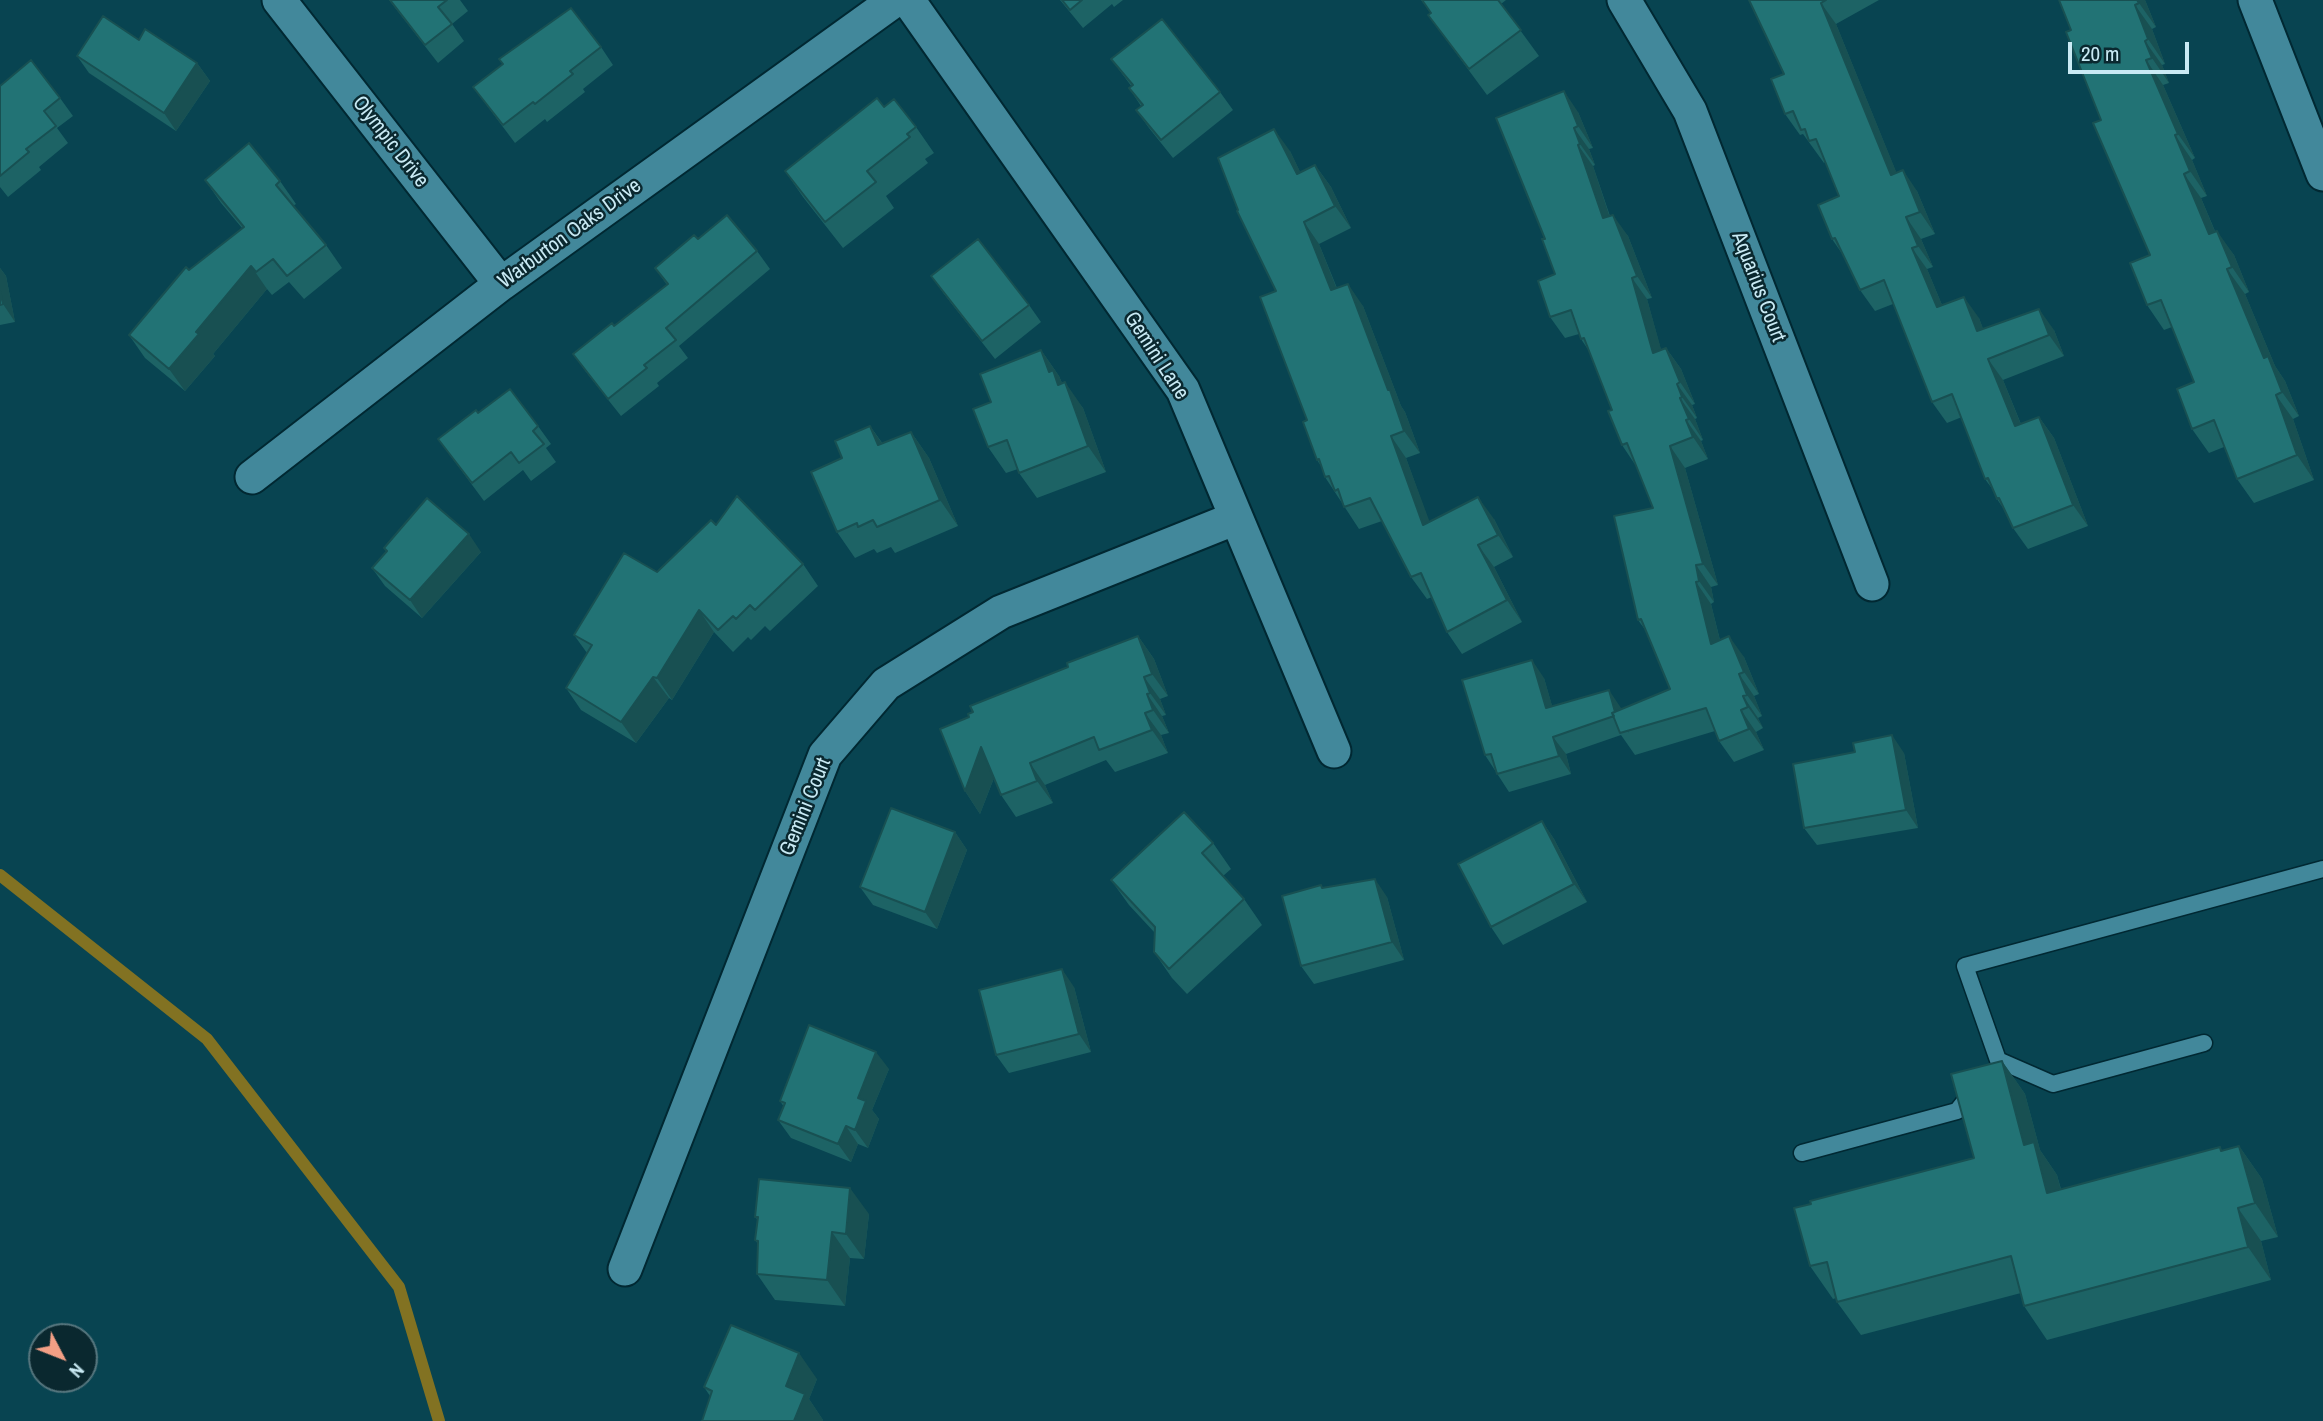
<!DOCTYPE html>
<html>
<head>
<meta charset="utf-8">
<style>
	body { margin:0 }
	#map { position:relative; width:2323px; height:1421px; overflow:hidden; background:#084451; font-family:"Archivo Narrow",sans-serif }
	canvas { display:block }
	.north { position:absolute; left:28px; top:1323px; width:70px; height:70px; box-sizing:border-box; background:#0a282f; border:2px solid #56767e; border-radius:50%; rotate:132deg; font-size:19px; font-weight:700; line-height:28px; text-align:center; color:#c9eaf4 }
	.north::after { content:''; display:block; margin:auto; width:24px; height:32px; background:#f39f85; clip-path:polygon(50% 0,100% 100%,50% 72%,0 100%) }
	.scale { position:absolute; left:2068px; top:42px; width:121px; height:32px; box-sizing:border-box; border:4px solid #c9eaf4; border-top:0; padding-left:9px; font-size:21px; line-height:24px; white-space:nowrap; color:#c9eaf4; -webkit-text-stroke:5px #0a282f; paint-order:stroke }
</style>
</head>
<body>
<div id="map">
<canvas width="2323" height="1421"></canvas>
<div class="north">N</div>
<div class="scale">20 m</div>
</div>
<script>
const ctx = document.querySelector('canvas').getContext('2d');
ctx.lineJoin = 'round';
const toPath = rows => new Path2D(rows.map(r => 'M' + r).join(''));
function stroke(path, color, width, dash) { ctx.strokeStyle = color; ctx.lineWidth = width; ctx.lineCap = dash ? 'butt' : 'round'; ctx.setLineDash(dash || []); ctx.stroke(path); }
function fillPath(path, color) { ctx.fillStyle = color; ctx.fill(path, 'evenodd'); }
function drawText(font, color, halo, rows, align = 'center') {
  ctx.font = font + ' "Archivo Narrow",sans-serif'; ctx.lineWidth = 5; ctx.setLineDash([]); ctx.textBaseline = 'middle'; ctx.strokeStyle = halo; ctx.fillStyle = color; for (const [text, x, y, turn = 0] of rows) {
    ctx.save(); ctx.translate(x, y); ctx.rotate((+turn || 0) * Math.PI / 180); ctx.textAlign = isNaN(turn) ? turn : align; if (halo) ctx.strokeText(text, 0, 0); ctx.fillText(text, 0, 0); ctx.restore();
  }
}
const stream = toPath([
	[0,875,207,1039,399,1287,439,1421]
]);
const service = toPath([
	[2204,1043,2053,1084,1998,1060,1965,966,2323,869],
	[1802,1153,1957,1111,1972,1092]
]);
const minor = toPath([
	[279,0,501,284],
	[908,0,1183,390,1334,751],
	[1624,0,1690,111,1872,584],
	[2255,0,2323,174],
	[252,477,501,284,895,0],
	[625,1269,825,755,886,684,1001,612,1236,518]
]);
const wall = toPath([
	[389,0,460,0,468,11,452,24,464,41,438,63],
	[1060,0,1123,0,1114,7,1112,4,1083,28],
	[1421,0,1506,0,1501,4,1539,56,1487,95,1428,15,1431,13],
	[1749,0,1879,0,1836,24,1896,172,1917,191,1935,234,1921,239,1933,267,1927,269,1942,305,1979,318,1983,329,2054,330,2064,356,2003,380,2021,424,2039,417,2054,438,2088,526,2028,549,2013,528,2007,514,1997,499,1993,490,1985,479,1962,417,1947,423,1932,402,1893,304,1875,311,1860,290,1843,255,1832,239,1839,196,1825,162,1824,163,1803,134,1800,135,1785,114,1784,74],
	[2145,0,2156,27,2152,29,2165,64,2162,65,2169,83,2163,85,2195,158,2192,160,2207,196,2201,198,2215,231,2234,255,2249,292,2245,294,2275,366,2285,381,2299,416,2293,419,2314,480,2254,503,2237,479,2224,447,2209,453,2192,429,2194,382,2172,327,2164,330,2147,305,2150,255,2101,120,2071,30],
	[139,40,197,63,210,81,176,131,89,73,77,56],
	[601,47,613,65,583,89,585,92,547,122,545,119,515,143,473,87],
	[1111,59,1220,92,1233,110,1173,158,1149,128,1136,110,1141,106,1129,88,1132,87],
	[0,86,60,98,73,116,57,128,68,143,39,167,41,170,8,197,0,187],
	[884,107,916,127,934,153,925,159,928,163,886,196,894,208,843,248,803,197,785,171],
	[1578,112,1593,148,1589,149,1595,165,1593,166,1610,216,1628,236,1652,298,1647,299,1661,350,1666,348,1681,369,1695,404,1692,405,1697,418,1695,419,1703,440,1701,441,1708,459,1685,468,1718,585,1711,587,1714,602,1711,604,1720,640,1744,657,1759,694,1754,696,1762,716,1758,718,1763,728,1756,732,1764,750,1734,762,1719,741,1715,731,1635,755,1621,735,1566,754,1571,774,1509,792,1485,755,1544,678,1552,706,1622,709,1670,689,1646,631,1638,620,1653,508,1636,466,1622,445,1612,410,1589,351,1581,339,1579,334,1565,338,1550,317,1555,274,1545,239],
	[1290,151,1300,172,1315,165,1331,187,1351,228,1319,244,1337,288,1363,306,1401,406,1405,412,1420,453,1406,458,1429,522,1494,519,1513,557,1494,567,1522,622,1462,654,1447,632,1432,597,1427,599,1411,577,1382,521,1359,529,1325,477,1321,466,1317,460,1276,291,1238,210],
	[205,180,280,181,296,204,293,206,326,245,342,268,304,299,289,282,272,295,267,289,213,354,215,356,185,391,145,358,129,335,242,228,221,203],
	[698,239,757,251,770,269,679,346,688,358,657,383,659,386,621,416,586,372,573,354,614,326,667,285,655,268],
	[0,268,6,276,15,322,0,325],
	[931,276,1029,305,1041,322,995,359,944,294],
	[1041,350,1059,376,1062,383,1083,408,1106,472,1037,498,1019,473,1018,469,1006,473,988,447,991,402],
	[478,413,538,426,551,444,546,448,556,462,531,481,523,470,484,501,438,439],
	[870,426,883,444,911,432,929,458,958,526,895,553,891,547,877,553,874,549,855,558,837,532,842,458],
	[716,525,803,564,818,586,770,631,765,626,751,640,748,637,733,652,714,632,672,700,669,698,636,743,581,710,566,688,587,653,574,635,657,572],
	[384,548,481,552,422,618,385,586,372,568,386,552],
	[1138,636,1154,659,1168,696,1160,699,1166,715,1162,716,1169,733,1161,735,1168,753,1115,772,1106,760,1045,785,1053,803,1016,817,1001,795,994,778,980,814,965,791,969,717,1068,667],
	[1904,753,1918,828,1817,845,1804,828],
	[1542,821,1554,839,1587,902,1503,945,1491,927],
	[955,832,967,850,937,929,873,905,860,887],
	[1213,843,1231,869,1223,876,1244,899,1262,925,1187,994,1172,978,1154,952,1155,933,1129,905,1111,880],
	[1321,885,1323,888,1387,897,1404,960,1314,984,1301,966],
	[1074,987,1091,1052,1009,1073,996,1055],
	[2002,1061,2025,1094,2040,1150,2057,1175,2061,1189,2220,1147,2222,1151,2239,1146,2262,1179,2278,1237,2261,1241,2271,1280,2047,1340,2024,1306,2021,1293,1861,1335,1837,1302,1836,1298,1833,1299,1810,1266,1974,1158],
	[889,1069,872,1110,879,1119,868,1148,858,1144,851,1162,791,1138,778,1120,784,1107,780,1101],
	[869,1214,864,1259,850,1258,845,1306,775,1300,757,1274,758,1244,755,1240,758,1220,755,1217],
	[817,1379,809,1399,823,1420,823,1421,702,1421,710,1396,704,1387]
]);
const shadedWall = toPath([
	[2137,0,2145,0,2156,27,2139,3],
	[1821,3,1836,24,1906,196,1891,175],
	[2135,5,2152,29,2165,64,2148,39],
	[2145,41,2162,65,2169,83,2152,58],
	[2146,60,2163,85,2195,158,2178,134],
	[197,63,210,81,176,131,164,113],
	[1564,91,1578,112,1593,148,1578,126],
	[1574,128,1589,149,1595,165,1580,144],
	[1274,129,1290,151,1312,196,1297,174],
	[2175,135,2192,160,2207,196,2190,171],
	[1578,145,1593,166,1617,239,1603,218],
	[1315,165,1331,187,1351,228,1335,206],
	[1903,170,1917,191,1935,234,1920,212],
	[2184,174,2201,198,2226,258,2209,234],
	[1613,215,1628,236,1652,298,1637,276],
	[1906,217,1921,239,1933,267,1918,246],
	[1304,222,1319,244,1346,312,1331,290],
	[2217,231,2234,255,2249,292,2232,267],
	[1912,248,1927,269,1952,329,1937,307],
	[251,266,267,289,213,354,215,356,185,391,169,369,196,332],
	[0,268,6,276,15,322,3,304,0,291],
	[2227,269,2245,294,2275,366,2285,381,2299,416,2282,392,2264,358],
	[1632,278,1647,299,1668,374,1653,353],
	[1348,284,1363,306,1401,406,1405,412,1420,453,1404,431],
	[1964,297,1979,318,1992,352,1977,331],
	[2039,309,2054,330,2064,356,2049,335],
	[1666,348,1681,369,1695,404,1680,382],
	[1041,350,1059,376,1062,383,1065,382,1083,408,1106,472,1088,446,1049,372],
	[1988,359,2003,380,2030,447,2015,426],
	[1677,384,1692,405,1697,418,1682,397],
	[2276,395,2293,419,2314,480,2297,455],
	[1680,398,1695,419,1703,440,1689,419],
	[2039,417,2054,438,2088,526,2073,505],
	[1686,420,1701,441,1708,459,1693,437],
	[870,426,888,452,878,445],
	[911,432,929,458,958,526,940,500],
	[1391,436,1406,458,1439,547,1423,525],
	[1670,446,1685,468,1718,585,1703,564],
	[1478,497,1494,519,1513,557,1498,535],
	[469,534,481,552,422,618,410,600],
	[1478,545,1494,567,1522,622,1507,600],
	[1696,565,1711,587,1714,602,1699,581],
	[1696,582,1711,604,1726,665,1711,644],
	[699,610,714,632,672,700,657,678],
	[1138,636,1154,659,1168,696,1152,674],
	[1729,636,1744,657,1759,694,1744,672],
	[1532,660,1544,678,1558,726,1546,708],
	[1739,674,1754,696,1762,716,1747,695],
	[653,677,669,698,636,743,621,722],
	[1144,677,1160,699,1166,715,1150,693],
	[1609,690,1621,708,1629,733,1616,715],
	[1147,694,1162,716,1169,733,1153,710],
	[1743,696,1758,718,1763,728,1748,707],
	[1741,710,1756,732,1764,750,1749,729],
	[1145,713,1161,735,1168,753,1152,730],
	[1892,735,1904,753,1918,828,1906,810],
	[1553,737,1566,754,1571,774,1559,756],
	[981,747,997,770,980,814,965,791],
	[1030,763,1045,785,1053,803,1037,781],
	[1542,821,1554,839,1587,902,1574,884],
	[955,832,967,850,937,929,925,912],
	[1375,879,1387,897,1404,960,1392,942],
	[1062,969,1074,987,1091,1052,1079,1034],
	[876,1052,889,1069,872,1110,879,1119,868,1148,855,1130,858,1098],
	[2002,1061,2025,1094,2040,1150,2057,1175,2070,1226,2047,1193,2024,1145],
	[846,1126,858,1144,851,1162,838,1144],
	[2239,1146,2262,1179,2278,1237,2255,1203],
	[850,1188,869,1214,864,1259,846,1234],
	[2238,1208,2261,1241,2271,1280,2248,1247],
	[832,1232,850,1258,845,1306,827,1280],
	[799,1353,817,1379,809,1399,823,1420,823,1421,794,1421,786,1386]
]);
const building = toPath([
	[390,0,447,0,438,7,452,24,425,45,390,0],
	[1062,0,1082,0,1070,10,1062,0],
	[1422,0,1498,0,1521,30,1469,69,1428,15,1431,13,1422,0],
	[1749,0,1826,0,1821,3,1891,175,1903,170,1920,212,1906,217,1918,246,1912,248,1937,307,1964,297,1977,331,2039,309,2049,335,1988,359,2015,426,2039,417,2073,505,2013,528,1999,498,1997,499,1988,478,1985,479,1952,394,1932,402,1884,280,1860,290,1835,238,1832,239,1818,205,1839,196,1816,139,1809,141,1805,129,1801,130,1793,111,1785,114,1771,79,1784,74,1749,0],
	[2059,0,2137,0,2139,3,2135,5,2148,39,2145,41,2152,58,2146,60,2178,134,2175,135,2190,171,2184,174,2209,234,2217,231,2232,267,2227,269,2264,358,2268,356,2282,392,2276,395,2297,455,2237,479,2214,420,2192,429,2177,389,2194,382,2161,300,2147,305,2130,263,2150,255,2093,123,2101,120,2066,32,2071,30,2059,0],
	[571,8,601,47,570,71,573,74,535,104,533,102,503,125,473,87,503,64,499,59,571,8],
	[103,16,139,40,145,29,197,63,164,113,77,56,103,16],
	[1162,19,1220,92,1161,140,1136,110,1143,105,1129,88,1133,85,1111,59,1162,19],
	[31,60,60,98,44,111,56,126,26,149,29,152,0,176,0,86,31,60],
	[1564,91,1578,126,1574,128,1580,144,1578,145,1603,218,1613,215,1637,276,1632,278,1653,353,1666,348,1680,382,1677,384,1682,397,1680,398,1689,419,1686,420,1693,437,1670,446,1703,564,1696,565,1699,581,1696,582,1711,644,1729,636,1744,672,1739,674,1747,695,1743,696,1748,707,1741,710,1749,729,1719,741,1706,708,1620,733,1612,713,1670,689,1641,619,1638,620,1614,516,1653,508,1627,443,1622,445,1608,411,1612,410,1584,338,1581,339,1571,310,1550,317,1538,281,1555,274,1542,239,1545,239,1496,118,1564,91],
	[877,98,884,107,894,99,916,127,907,134,910,137,867,171,876,182,825,222,785,171,877,98],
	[1274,129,1297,174,1315,165,1335,206,1304,222,1331,290,1348,284,1388,390,1390,390,1404,431,1391,436,1423,525,1478,497,1498,535,1478,545,1507,600,1447,632,1421,573,1411,577,1370,498,1344,507,1338,489,1335,491,1329,476,1325,477,1319,459,1317,460,1303,422,1307,420,1260,297,1276,291,1237,211,1238,210,1218,158,1274,129],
	[249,143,280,181,276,185,326,245,287,276,273,259,256,272,251,266,196,332,199,334,169,369,129,335,186,267,189,270,244,227,205,180,249,143],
	[727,215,757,251,666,328,676,340,644,365,647,368,608,399,573,354,612,323,614,326,668,284,655,268,694,235,698,239,727,215],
	[978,239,1029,305,982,341,931,276,978,239],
	[0,291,3,304,0,305,0,291],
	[1041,350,1049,372,1053,370,1058,385,1065,382,1088,446,1019,473,1007,440,988,447,973,409,991,402,980,374,1041,350],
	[510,389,538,426,533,431,544,444,519,463,511,452,472,483,438,439,476,410,478,413,510,389],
	[870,426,878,445,911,432,940,500,877,527,873,520,858,527,857,523,837,532,811,472,842,458,835,441,870,426],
	[737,496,803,564,755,610,750,605,736,619,733,616,718,630,699,610,657,678,653,677,621,722,566,688,592,645,574,635,624,553,657,572,711,520,716,525,737,496],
	[427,498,469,534,410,600,372,568,387,551,384,548,427,498],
	[1138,636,1152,674,1144,677,1150,693,1147,694,1153,710,1145,713,1152,730,1099,750,1094,737,1030,763,1037,781,1001,795,981,747,965,791,940,729,969,717,968,714,973,712,970,706,1068,667,1067,663,1138,636],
	[1532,660,1546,708,1609,690,1615,712,1612,713,1614,716,1553,737,1559,756,1497,774,1491,754,1485,755,1462,680,1532,660],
	[1892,735,1906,810,1804,828,1793,764,1855,752,1853,743,1892,735],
	[891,808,955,832,925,912,860,887,891,808],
	[1184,812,1213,843,1202,853,1244,899,1169,969,1154,952,1155,927,1111,880,1184,812],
	[1542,821,1574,884,1491,927,1458,864,1542,821],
	[1375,879,1392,942,1301,966,1282,896,1321,885,1322,888,1375,879],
	[1062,969,1079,1034,996,1055,979,990,1062,969],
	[809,1025,876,1052,858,1098,866,1101,855,1130,846,1126,838,1144,778,1120,785,1103,780,1101,809,1025],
	[2002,1061,2024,1145,2034,1142,2047,1193,2220,1147,2221,1151,2239,1146,2255,1203,2238,1208,2248,1247,2024,1306,2011,1256,1837,1302,1827,1262,1810,1266,1794,1208,1811,1204,1810,1201,1974,1158,1951,1074,2002,1061],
	[759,1179,850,1188,846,1234,832,1232,827,1280,757,1274,758,1241,755,1240,758,1217,755,1217,759,1179],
	[731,1325,799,1353,786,1386,805,1394,794,1421,702,1421,712,1391,704,1387,731,1325]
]);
const streetNames = [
	["Olympic Drive",390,142,52],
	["Warburton Oaks Drive",570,234,-36],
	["Aquarius Court",1758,287,69],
	["Gemini Lane",1156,356,57],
	["Gemini Court",806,807,-68]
];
stroke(stream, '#827222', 12);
stroke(service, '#012832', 19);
stroke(minor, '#012832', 37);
stroke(service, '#42889b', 16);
stroke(minor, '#42889b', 33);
fillPath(wall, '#1d6365');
fillPath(shadedWall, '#185052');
fillPath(building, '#227375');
stroke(building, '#185052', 2);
drawText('21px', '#c9eaf4', '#0a282f', streetNames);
</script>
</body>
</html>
